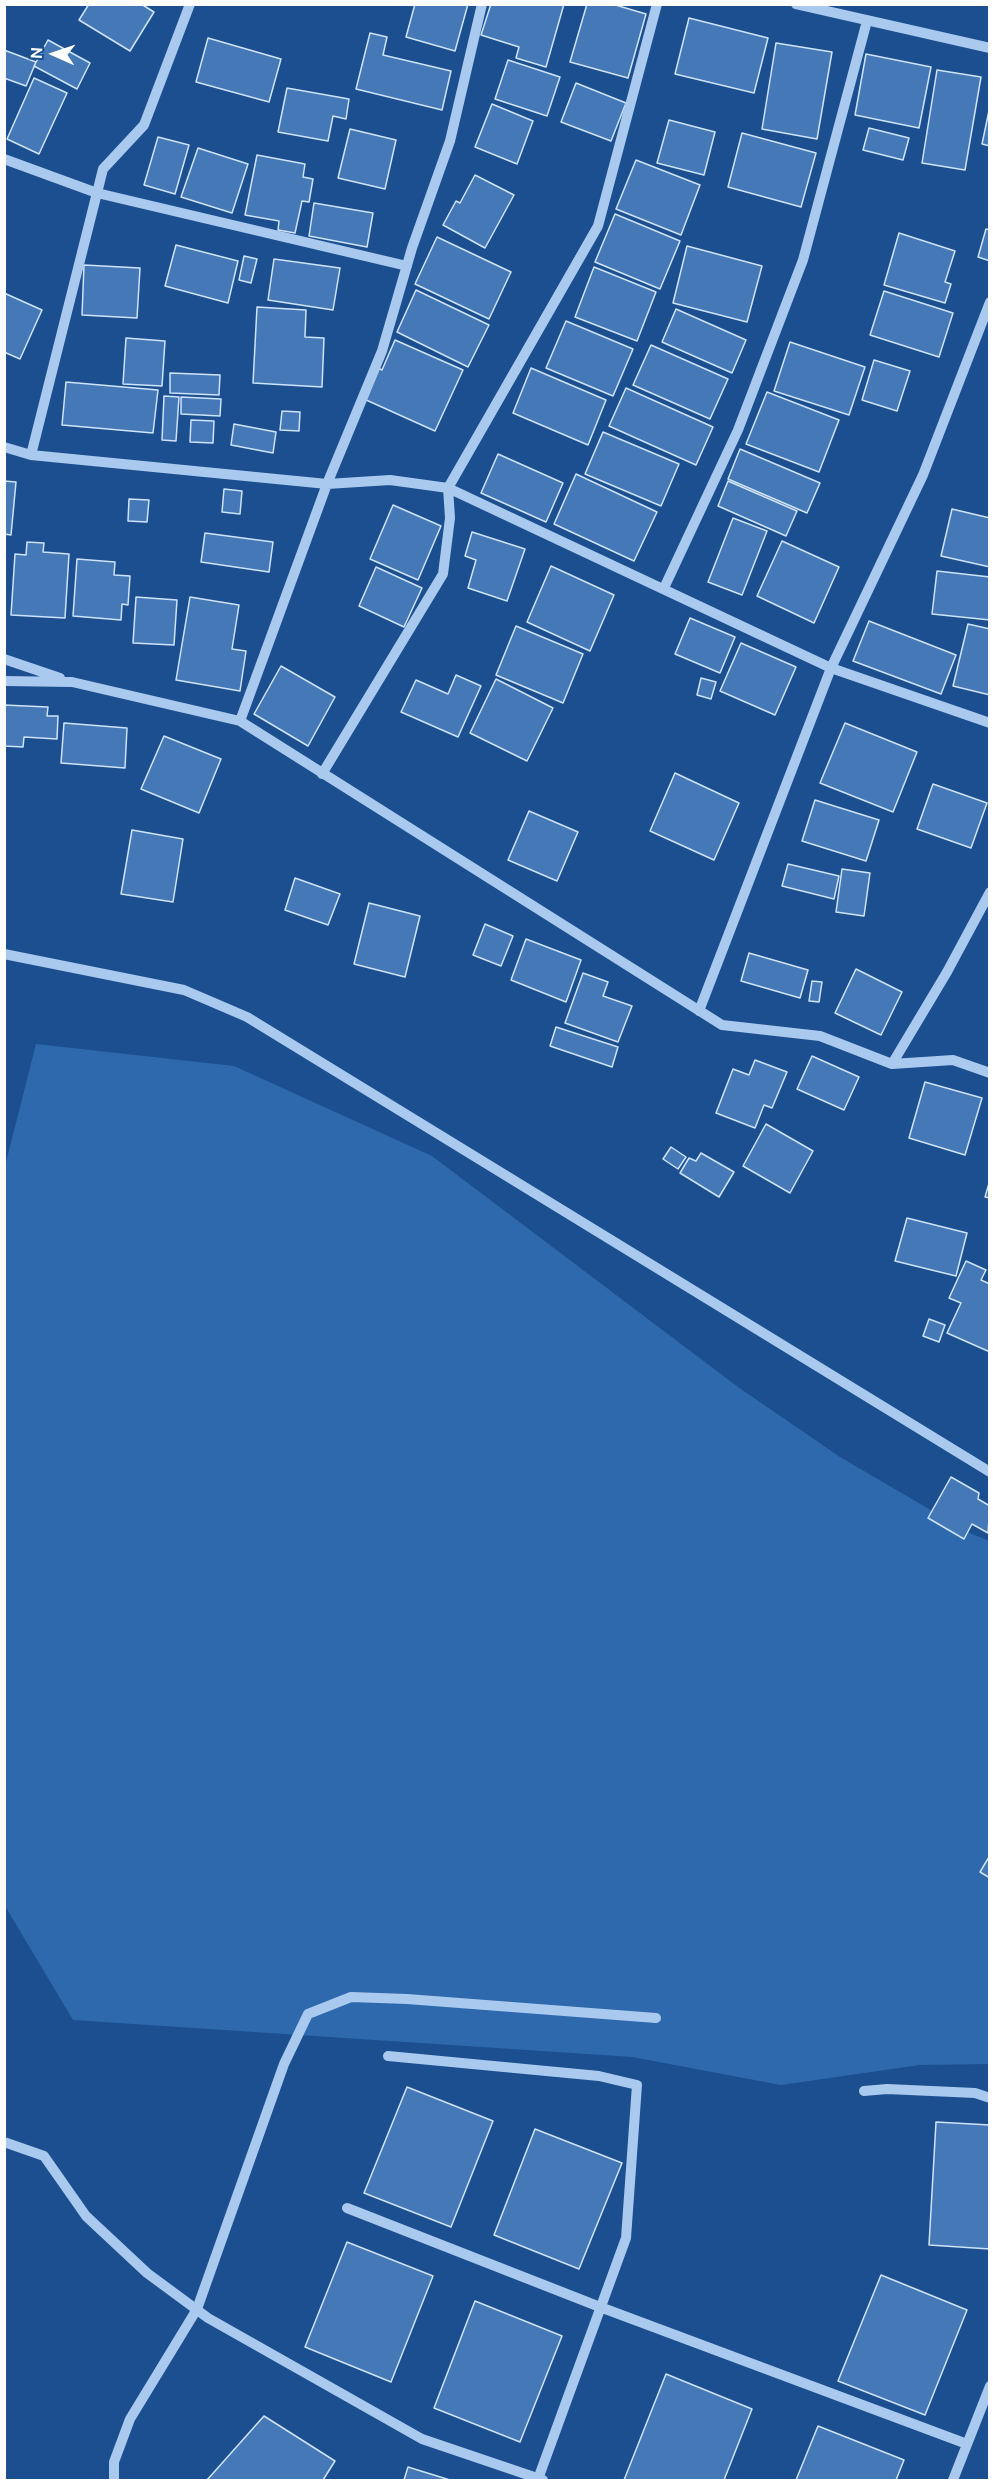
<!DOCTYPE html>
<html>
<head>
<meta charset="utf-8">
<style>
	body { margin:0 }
	#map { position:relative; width:994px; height:2485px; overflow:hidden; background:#1b4f8f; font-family:Ubuntu,sans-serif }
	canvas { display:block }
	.frame { position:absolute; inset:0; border:6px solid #fff; pointer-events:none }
	.north { position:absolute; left:24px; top:24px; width:60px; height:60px; -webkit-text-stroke:4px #1b4f8f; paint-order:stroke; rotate:273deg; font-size:16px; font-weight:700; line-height:24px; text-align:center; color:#fff }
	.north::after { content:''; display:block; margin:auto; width:21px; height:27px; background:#fff; clip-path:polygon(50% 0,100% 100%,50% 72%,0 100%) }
</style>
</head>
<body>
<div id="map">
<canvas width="994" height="2485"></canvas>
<div class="frame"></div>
<div class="north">N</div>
</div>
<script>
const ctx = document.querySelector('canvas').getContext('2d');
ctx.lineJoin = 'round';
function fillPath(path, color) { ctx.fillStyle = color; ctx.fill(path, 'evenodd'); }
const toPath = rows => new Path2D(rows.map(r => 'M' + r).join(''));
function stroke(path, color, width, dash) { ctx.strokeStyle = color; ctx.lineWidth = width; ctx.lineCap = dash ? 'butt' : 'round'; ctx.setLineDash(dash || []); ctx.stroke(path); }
const green = toPath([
	[36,1044,234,1066,432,1156,738,1387,840,1457,970,1533,989,1541,989,2064,920,2065,781,2085,632,2057,73,2020,5,1906,4,1170]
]);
const building = toPath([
	[89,4,141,4,154,12,130,51,79,20,89,4],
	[415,4,468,4,455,51,406,37,415,4],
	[491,4,564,4,546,67,516,58,519,47,481,35,491,4],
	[587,4,612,4,646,14,628,78,570,62,587,4],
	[689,18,768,38,754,93,675,74,689,18],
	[370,33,387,37,383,55,451,71,442,110,356,89,370,33],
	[208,38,281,59,269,102,196,82,208,38],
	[48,40,90,63,77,89,34,66,48,40],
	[776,43,832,52,817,139,762,129,776,43],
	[4,50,36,62,26,86,4,78,4,50],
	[866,54,931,67,919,128,855,115,866,54],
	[508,60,560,77,547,116,495,99,508,60],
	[937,70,981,77,965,170,922,163,937,70],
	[34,78,67,93,39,154,7,139,34,78],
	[576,83,626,103,611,141,561,122,576,83],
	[287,88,349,99,346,119,333,116,328,141,278,132,287,88],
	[492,104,533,121,517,164,475,147,492,104],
	[990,106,990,146,982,144,990,106],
	[669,120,715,132,704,175,657,163,669,120],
	[869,128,909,138,903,160,863,150,869,128],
	[350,129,396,140,385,189,338,178,350,129],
	[742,133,816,153,801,207,728,187,742,133],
	[158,137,189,145,175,194,144,185,158,137],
	[198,148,248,164,232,213,181,197,198,148],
	[257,155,305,164,303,177,313,179,309,202,302,201,295,233,278,230,279,221,245,215,257,155],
	[636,160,700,185,681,235,616,209,636,160],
	[475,175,514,195,485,248,443,225,456,201,460,203,475,175],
	[314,203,373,213,367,247,309,236,314,203],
	[615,214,680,241,660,289,595,262,615,214],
	[986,229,990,230,990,261,978,257,986,229],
	[899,233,955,251,945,282,951,284,945,303,884,285,899,233],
	[437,237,511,272,489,319,415,284,437,237],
	[176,245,238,261,228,303,165,286,176,245],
	[687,246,762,266,747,322,673,303,687,246],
	[244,256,257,259,251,283,239,280,244,256],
	[274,259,340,268,333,310,268,300,274,259],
	[84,265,140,268,137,318,82,315,84,265],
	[594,267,656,292,637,341,575,317,594,267],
	[416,290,489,325,468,367,397,332,416,290],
	[884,291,953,313,939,357,870,335,884,291],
	[4,293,42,310,20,359,4,352,4,293],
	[257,307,306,310,305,337,324,338,322,387,253,383,257,307],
	[676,309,746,340,732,373,662,342,676,309],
	[566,321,633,349,613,396,546,368,566,321],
	[126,338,165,341,162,386,123,384,126,338],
	[395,340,463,370,435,431,364,399,378,368,382,370,395,340],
	[790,342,865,367,849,415,774,391,790,342],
	[651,345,728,379,710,419,633,385,651,345],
	[874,360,910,371,897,411,862,400,874,360],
	[531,368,606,400,588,445,513,413,531,368],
	[170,373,220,375,219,395,170,393,170,373],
	[66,382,158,390,153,433,62,425,66,382],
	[626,388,713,427,696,465,609,426,626,388],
	[767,392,839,420,819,472,746,444,767,392],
	[164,396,179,397,176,441,162,440,164,396],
	[181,397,221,399,220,416,181,414,181,397],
	[282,411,300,412,299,431,280,430,282,411],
	[191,420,214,421,213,443,190,442,191,420],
	[234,424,276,432,273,453,231,445,234,424],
	[603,432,679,464,661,506,585,474,603,432],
	[740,449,820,483,807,513,728,479,740,449],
	[498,454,563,483,546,522,481,493,498,454],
	[576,474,657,512,634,561,554,524,576,474],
	[4,481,16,482,11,535,4,534,4,481],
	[728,481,797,511,786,536,718,506,728,481],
	[224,489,242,491,240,514,222,512,224,489],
	[129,499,149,500,147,522,128,521,129,499],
	[393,505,441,526,418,580,370,559,393,505],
	[952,509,990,518,990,567,941,556,952,509],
	[733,518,767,531,742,595,708,582,733,518],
	[472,532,525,549,507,601,468,588,476,560,465,556,472,532],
	[205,533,273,542,269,572,201,562,205,533],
	[782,541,839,567,814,623,757,596,782,541],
	[27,542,44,543,43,552,69,554,65,618,11,615,15,554,26,555,27,542],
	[77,559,115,562,114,575,130,576,128,605,122,604,121,620,73,616,77,559],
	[551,566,614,595,590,651,527,622,551,566],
	[376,567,422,588,404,627,359,606,376,567],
	[937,571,990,577,990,620,932,614,937,571],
	[136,597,177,600,174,645,133,643,136,597],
	[190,597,239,605,232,649,246,651,240,691,176,680,190,597],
	[690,618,735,637,720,673,675,654,690,618],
	[869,621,956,655,941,694,853,661,869,621],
	[968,624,990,629,990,695,953,686,968,624],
	[516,626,583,654,563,703,496,675,516,626],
	[741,643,796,667,775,715,720,691,741,643],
	[281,666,335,697,308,746,254,714,281,666],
	[456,675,481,686,458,737,401,712,416,680,448,694,456,675],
	[701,678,716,682,711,699,697,695,701,678],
	[496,679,553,708,527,761,470,733,496,679],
	[4,705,48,707,47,716,58,716,57,739,24,737,23,747,4,746,4,705],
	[64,723,127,728,125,768,61,763,64,723],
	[845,723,917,752,893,812,820,783,845,723],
	[164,736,221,759,199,813,141,789,164,736],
	[675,773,739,803,714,860,650,831,675,773],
	[933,784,987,803,971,848,917,829,933,784],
	[815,800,879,820,866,861,802,841,815,800],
	[529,811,578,832,557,881,508,860,529,811],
	[132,830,183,839,173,902,121,894,132,830],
	[788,864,839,876,834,899,782,886,788,864],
	[842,869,870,873,864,916,836,912,842,869],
	[295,878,340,894,328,925,285,910,295,878],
	[369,903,420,916,405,977,354,964,369,903],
	[485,924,513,936,501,966,473,955,485,924],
	[526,939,581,960,566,1002,511,980,526,939],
	[749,953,808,970,800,998,741,981,749,953],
	[856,969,902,992,881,1035,835,1013,856,969],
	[583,973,608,982,603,996,632,1006,618,1042,565,1023,583,973],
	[812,981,822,982,819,1002,809,1001,812,981],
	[556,1027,618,1047,612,1067,550,1046,556,1027],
	[812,1056,859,1077,844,1110,797,1089,812,1056],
	[755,1060,787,1072,772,1108,764,1105,755,1128,716,1113,733,1069,749,1075,755,1060],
	[925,1082,982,1098,965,1155,909,1138,925,1082],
	[766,1124,813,1151,790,1193,743,1166,766,1124],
	[671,1147,686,1157,678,1169,663,1159,671,1147],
	[701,1153,734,1172,719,1197,680,1173,689,1158,696,1161,701,1153],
	[990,1180,990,1198,985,1197,990,1180],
	[907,1218,967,1233,956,1276,895,1261,907,1218],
	[966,1261,986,1270,981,1280,990,1284,990,1352,947,1333,961,1303,949,1298,966,1261],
	[929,1319,945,1325,939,1342,923,1336,929,1319],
	[951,1477,979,1493,978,1499,990,1506,988,1533,972,1524,964,1539,928,1518,951,1477],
	[989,1857,990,1857,990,1878,980,1872,989,1857],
	[407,2087,493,2121,451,2227,364,2193,407,2087],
	[936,2122,990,2125,990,2249,929,2245,936,2122],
	[535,2129,622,2163,579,2269,494,2235,535,2129],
	[347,2242,433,2276,391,2382,305,2347,347,2242],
	[881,2275,967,2310,925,2415,838,2381,881,2275],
	[475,2301,562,2336,520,2442,434,2408,475,2301],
	[666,2374,752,2409,724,2480,624,2480,666,2374],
	[264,2416,335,2461,323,2480,207,2480,264,2416],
	[818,2426,904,2460,896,2480,796,2480,818,2426],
	[408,2467,450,2480,404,2480,408,2467]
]);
const minor = toPath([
	[796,4,990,48],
	[4,159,97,193,407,266],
	[4,447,31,455,327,484,390,480,448,488,831,668,990,723],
	[31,455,103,169,144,125,190,4],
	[664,588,738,430,803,260,867,21],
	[4,659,60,678],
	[4,681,72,682,240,721,722,1025,820,1036,892,1064,953,1060,990,1073],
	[240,721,327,484,382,351,412,248,450,141,482,4],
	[322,774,443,574,450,518,448,488,598,226,657,4],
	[4,954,184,990,247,1017,990,1472],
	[699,1011,831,668,923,475,990,302],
	[892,1064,947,972,990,892],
	[388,2056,599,2076,637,2085,626,2238,538,2479],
	[864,2091,887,2089,975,2093,990,2098],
	[4,2142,44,2156,86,2216,147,2273,208,2318,422,2439,543,2480],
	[347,2208,600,2307,967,2444],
	[114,2480,114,2462,130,2419,197,2309,284,2064,308,2014,351,1997,407,1999,656,2018],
	[953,2480,990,2386]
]);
fillPath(green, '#2e69ad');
fillPath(building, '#4478b7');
stroke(building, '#cfe3fa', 1.5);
stroke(minor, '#a9c9ee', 10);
</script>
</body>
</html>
